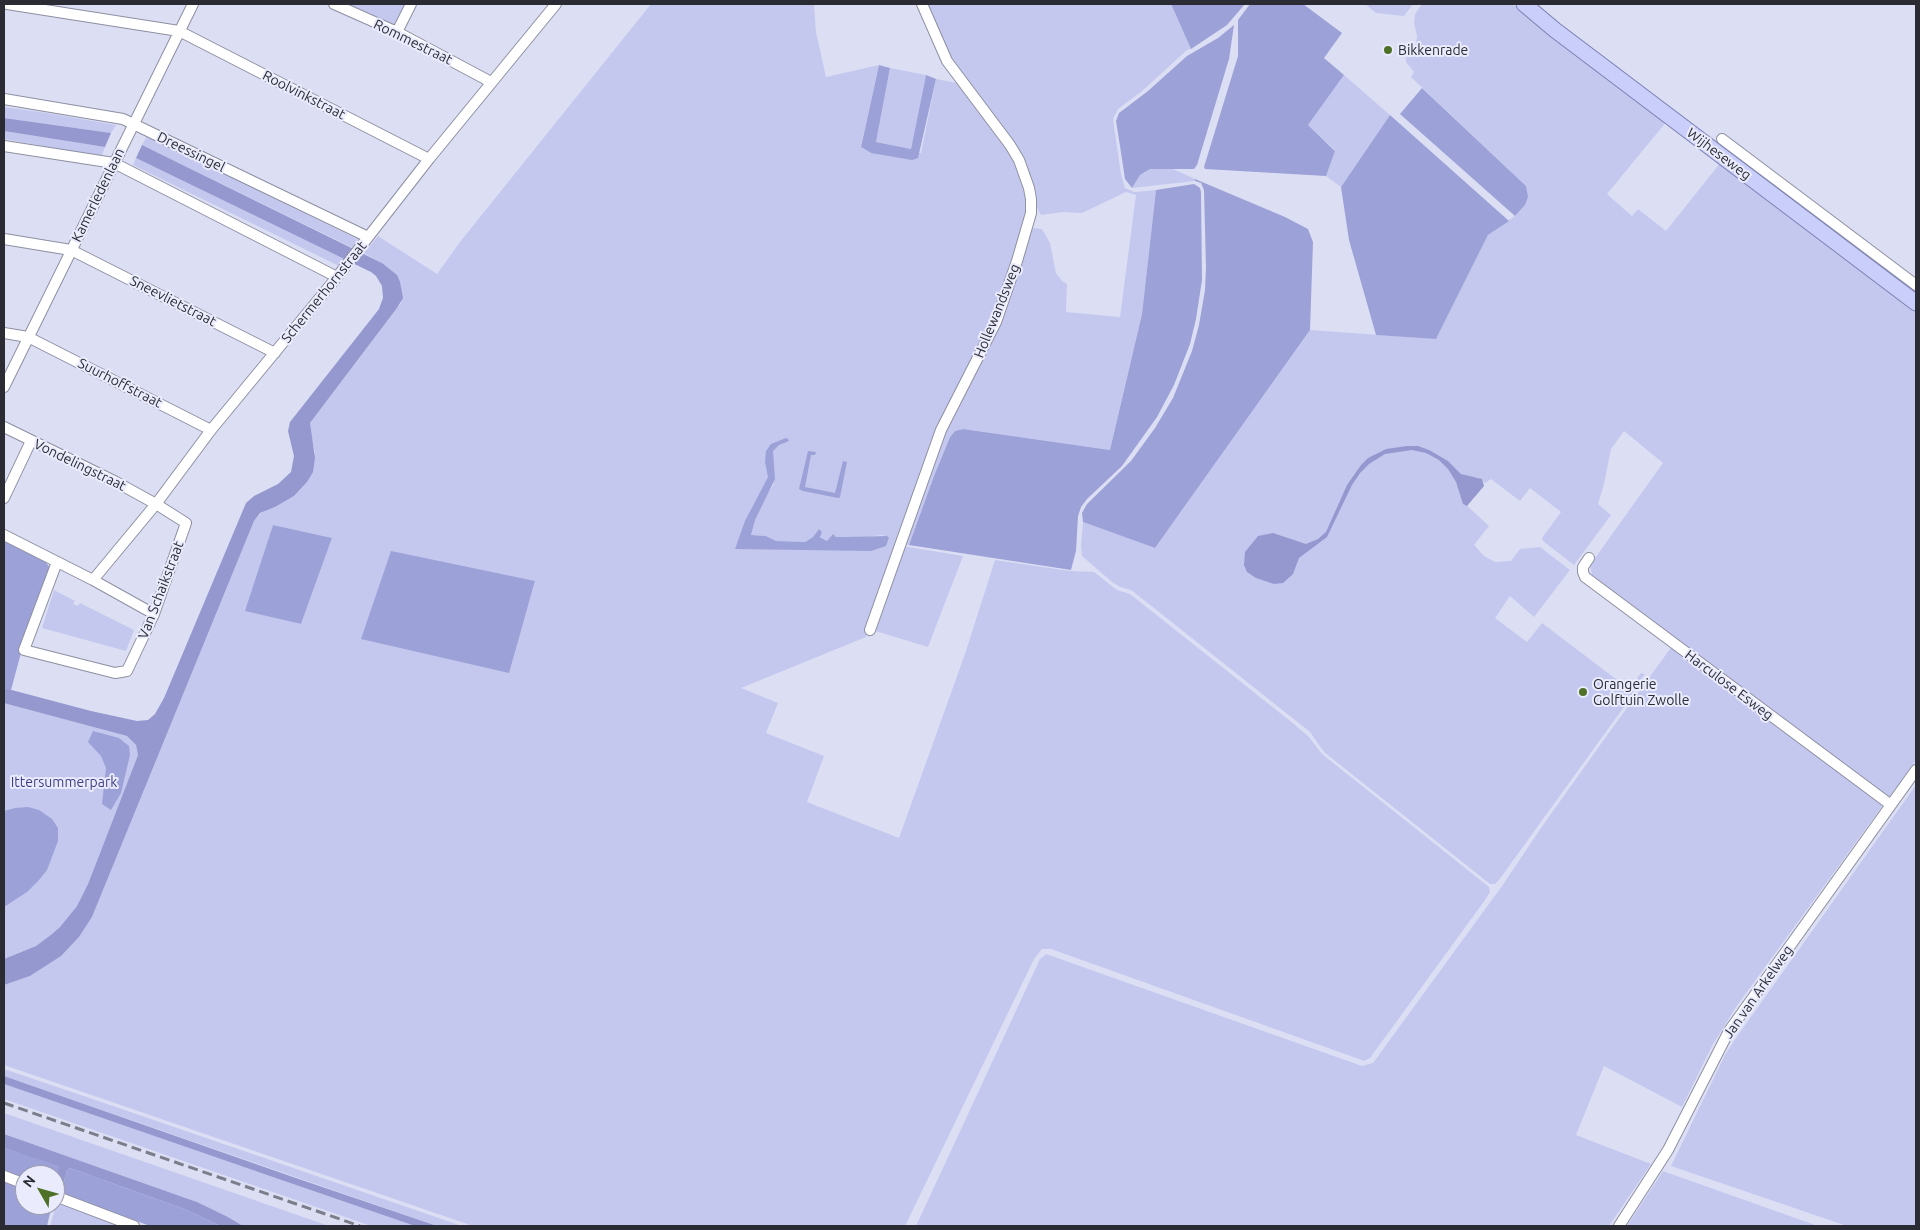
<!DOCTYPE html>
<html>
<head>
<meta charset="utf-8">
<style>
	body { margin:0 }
	#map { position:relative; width:1920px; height:1230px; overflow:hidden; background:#dcdff4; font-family:Ubuntu,sans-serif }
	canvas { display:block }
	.frame { position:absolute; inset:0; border:5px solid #2b2c33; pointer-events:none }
	.north { position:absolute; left:15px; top:1165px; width:50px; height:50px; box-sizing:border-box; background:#eaecfd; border:1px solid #9e9fac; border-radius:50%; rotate:308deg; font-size:14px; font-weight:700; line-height:20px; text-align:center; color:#2b2c33 }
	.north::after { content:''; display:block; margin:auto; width:18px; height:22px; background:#4f7027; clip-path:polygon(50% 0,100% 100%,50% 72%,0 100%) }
</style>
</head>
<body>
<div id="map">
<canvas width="1920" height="1230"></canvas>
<div class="frame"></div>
<div class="north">N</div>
</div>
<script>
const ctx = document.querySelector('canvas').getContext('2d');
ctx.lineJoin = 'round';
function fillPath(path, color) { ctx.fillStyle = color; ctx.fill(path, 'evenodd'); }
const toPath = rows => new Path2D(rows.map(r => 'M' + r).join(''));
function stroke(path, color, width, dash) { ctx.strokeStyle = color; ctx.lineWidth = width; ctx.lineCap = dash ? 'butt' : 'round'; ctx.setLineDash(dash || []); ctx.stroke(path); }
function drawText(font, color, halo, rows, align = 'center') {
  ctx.font = font + ' Ubuntu,sans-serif'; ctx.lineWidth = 4; ctx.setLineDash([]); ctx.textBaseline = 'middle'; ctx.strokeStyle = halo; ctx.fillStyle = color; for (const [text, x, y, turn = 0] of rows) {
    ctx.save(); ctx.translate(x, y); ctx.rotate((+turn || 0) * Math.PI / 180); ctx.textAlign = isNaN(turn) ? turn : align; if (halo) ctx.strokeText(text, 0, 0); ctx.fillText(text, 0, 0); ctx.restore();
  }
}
const green = toPath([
	[348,4,407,4,396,26],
	[651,4,814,4,816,32,826,77,879,65,861,146,864,149,871,153,921,153,936,79,957,83,1012,156,1024,190,1026,202,1025,220,997,309,970,368,869,626,866,637,741,688,778,703,766,733,824,756,807,802,899,838,965,654,995,560,1070,571,1094,572,1117,590,1130,594,1294,724,1309,737,1322,754,1489,887,1490,892,1485,900,1370,1058,1364,1061,1359,1059,1051,949,1042,949,1034,959,905,1226,473,1226,4,1065,4,985,30,976,60,956,79,937,92,917,254,521,261,513,275,507,294,496,307,482,315,452,310,432,310,423,401,303,382,263,364,253,378,236,437,274,460,242],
	[771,482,774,484,763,500,754,520,751,535,766,536,776,541,805,542,813,537,820,536,827,541,833,535,836,537,865,537,882,535,889,538,888,542,735,548],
	[273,525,332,538,301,624,246,611],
	[478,570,535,582,508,672],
	[926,4,1171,4,1191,49,1187,50,1141,92,1118,109,1113,119,1121,174,1125,188,1134,192,1156,190,1142,314,1110,450,963,429,955,431,950,437,934,476,909,545,903,544,941,435,981,358,1029,231,1033,228,1042,229,1050,243,1056,273,1062,281,1067,284,1066,312,1120,317,1136,195,1126,192,1082,213,1063,212,1041,215,1035,204,1032,187,945,50],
	[1365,4,1413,4,1404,16,1376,13],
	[1422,4,1512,4,1667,121,1607,194,1632,216,1638,209,1666,231,1721,162,1916,309,1916,760,1889,798,1592,575,1590,565,1663,463,1624,431,1611,449,1604,484,1598,504,1611,515,1574,565,1543,541,1542,538,1561,512,1530,488,1520,501,1491,479,1485,483,1479,478,1466,476,1461,474,1451,465,1448,469,1456,482,1463,502,1489,526,1474,545,1484,556,1495,562,1511,561,1520,549,1540,547,1570,570,1534,617,1510,596,1495,618,1527,642,1542,623,1629,689,1641,673,1645,674,1633,691,1634,693,1499,880,1495,884,1490,884,1324,752,1310,732,1154,608,1131,590,1120,587,1112,582,1082,556,1081,546,1083,522,1155,548,1310,330,1436,339,1488,235,1515,216,1525,205,1526,186,1411,77,1414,72,1406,62,1406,58,1416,44,1417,36,1414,23,1415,14],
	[890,68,926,75,911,149,876,142],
	[1344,75,1390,115,1341,187,1326,176,1335,150,1308,125],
	[4,107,47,113,116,125,111,133,4,118],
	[4,131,105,147,102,155,94,155,4,139],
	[147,136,359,240,353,248,142,145],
	[136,158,344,259,339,266,133,165],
	[1150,169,1173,169,1195,179,1195,181,1132,188,1140,175],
	[4,540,22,649,7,703,127,736,136,745,138,755,88,884,77,906,60,927,52,934,36,946,4,959],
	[902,546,963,556,928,647,872,630],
	[54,590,75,601,73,604,78,606,80,603,134,630,126,651,42,628],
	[1674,646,1883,805,1736,1007,1712,1046,1682,1107,1604,1066,1576,1135,1651,1164,1609,1226,916,1226,1040,959,1046,954,1362,1066,1373,1063,1502,886,1543,825,1608,734,1670,649],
	[1916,785,1916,1226,1847,1226,1671,1166,1725,1055,1736,1038],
	[4,1069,116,1107,462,1226,437,1226,4,1076],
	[4,1084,293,1184,415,1226,371,1226,4,1099],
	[4,1113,329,1226,243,1226,228,1217,197,1202,4,1134],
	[1663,1171,1674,1175,1818,1226,1627,1226],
	[55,1200,123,1226,50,1226,56,1205]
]);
const forest = toPath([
	[1171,4,1245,4,1227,25,1191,49],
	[1250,4,1294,4,1297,5,1303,4,1342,33,1324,58,1344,75,1308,125,1335,151,1326,176,1205,169,1204,167,1238,56,1238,20],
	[1234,25,1229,59,1197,165,1194,169,1150,169,1140,175,1132,188,1125,179,1120,146,1116,121,1119,113,1148,91,1187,56,1218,38],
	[879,65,890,68,876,142,911,149,926,75,936,79,918,158,912,160,871,153,861,147],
	[1422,88,1526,186,1528,197,1525,205,1515,216,1400,114],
	[1390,115,1509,221,1488,235,1436,339,1376,335,1349,240,1341,187],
	[1195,179,1285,217,1308,229,1313,242,1310,330,1155,548,1083,522,1082,513,1087,504,1131,461,1155,428,1173,398,1192,351,1199,325,1205,290,1206,268,1204,190,1201,183,1195,181],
	[1194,184,1200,188,1201,192,1202,280,1196,319,1190,344,1174,385,1157,417,1122,466,1087,499,1081,507,1078,516,1076,551,1071,570,909,545,934,476,950,437,955,431,963,429,1110,450,1142,314,1156,190],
	[786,438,788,439,789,441,779,445,773,451,775,479,755,520,751,535,766,536,776,541,805,542,813,537,819,529,822,532,820,537,827,541,833,534,836,537,846,537,887,536,889,538,886,546,871,551,735,549,745,521,768,477,765,462,766,451,771,444],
	[808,451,816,452,815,455,811,455,805,487,835,493,843,461,847,462,840,497,838,498,803,491,799,489],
	[273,525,332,538,301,624,245,611],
	[4,540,45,561,50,568,22,649,11,690,4,688],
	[391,551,535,581,509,673,361,639],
	[93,731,119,738,129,746,130,755,121,793,111,810,102,804,106,768,101,756,88,742],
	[28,807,39,810,52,819,58,828,58,841,47,870,39,880,27,892,4,907,4,811,15,808],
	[4,1148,57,1164,60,1167,57,1188,62,1188,67,1171,70,1168,187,1210,220,1226,150,1226,55,1191,55,1175,25,1175,25,1179,4,1171],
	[4,1182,25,1189,25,1205,52,1205,47,1226,4,1226]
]);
const water = toPath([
	[4,118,111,133,105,147,4,131],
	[142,145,382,263,397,275,400,282,403,298,397,308,310,423,315,458,313,472,307,482,294,496,275,507,260,513,254,521,92,917,79,937,61,956,30,976,4,985,4,959,36,946,52,934,60,927,77,906,88,884,138,755,136,745,127,736,4,703,4,688,91,711,137,721,148,720,155,714,164,698,246,503,254,496,278,484,291,472,294,456,288,431,290,422,379,309,383,298,382,286,376,276,371,272,136,158],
	[1407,446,1418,446,1429,450,1448,461,1461,474,1482,479,1484,486,1467,506,1463,504,1456,482,1448,469,1439,460,1426,453,1412,450,1385,454,1369,464,1360,473,1352,485,1327,537,1299,558,1293,574,1283,583,1274,584,1256,578,1247,572,1244,565,1245,552,1258,536,1273,533,1306,544,1318,539,1326,532,1347,485,1361,465,1368,458,1386,449],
	[4,1076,293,1177,437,1226,415,1226,293,1184,4,1084],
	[4,1134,197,1202,228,1217,243,1226,220,1226,187,1210,70,1168,67,1171,62,1188,57,1188,56,1185,59,1166,4,1148]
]);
const minor = toPath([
	[7,4,179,31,429,159],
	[334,4,397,32,491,82],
	[397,32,411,4],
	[4,99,123,119,368,237],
	[1722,139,1916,285],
	[4,146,114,163,337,277],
	[4,239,71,250,275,353],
	[4,333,28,337,211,430],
	[4,387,193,4],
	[4,427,116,482,156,504,186,523,154,614,127,671,115,673,24,650,57,562],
	[4,498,31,441],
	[4,535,93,580,154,614],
	[1589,558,1583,567,1583,572,1585,577,1891,805],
	[93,580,156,504,211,430,337,277,429,159,556,4],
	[870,630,941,430,996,322,1017,261,1031,213,1031,199,1029,188,1019,160,1010,145,947,61,922,4],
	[4,1176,25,1184],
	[55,1196,134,1226],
	[1619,1226,1668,1150,1729,1031,1916,770]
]);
const primary = toPath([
	[1524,4,1555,30,1916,303]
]);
const rail = toPath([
	[4,1103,360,1226]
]);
const markers = [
	[1388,50,5,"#4f7027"],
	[1583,692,5,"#4f7027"]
];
const streetNames = [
	["Rommestraat",413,42,26],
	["Roolvinkstraat",304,95,27],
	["Dreessingel",191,152,26],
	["Wijheseweg",1719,154,37],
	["Kamerledenlaan",98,195,-64],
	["Schermerhornstraat",324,292,-51],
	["Sneevlietstraat",173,301,27],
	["Hollewandsweg",997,311,-68],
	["Suurhoffstraat",120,383,27],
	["Vondelingstraat",80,465,26],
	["Van Schaikstraat",161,590,-69],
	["Harculose Esweg",1729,685,37],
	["Jan van Arkelweg",1758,992,-55]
];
const poiNames = [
	["Bikkenrade",1398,50],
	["Orangerie",1593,684],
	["Golftuin Zwolle",1593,700]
];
const parkNames = [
	["Ittersummerpark",64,782]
];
fillPath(green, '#c4c8ee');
fillPath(forest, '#9ca1d7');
fillPath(water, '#9498cf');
stroke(minor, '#8d8fa2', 12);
stroke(primary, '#7c80b2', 17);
stroke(minor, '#fff', 10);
stroke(primary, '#cacefa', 15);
stroke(rail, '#7b7d8a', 3, [10, 5]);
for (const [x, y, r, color] of markers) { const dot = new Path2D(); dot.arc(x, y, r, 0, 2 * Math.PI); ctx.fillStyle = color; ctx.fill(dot); stroke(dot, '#eaecfd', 2); }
drawText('14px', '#2b2c33', '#eaecfd', streetNames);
drawText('14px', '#2b2c33', '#eaecfd', poiNames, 'left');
drawText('14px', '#3f3f82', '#eaecfd', parkNames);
</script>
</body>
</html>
